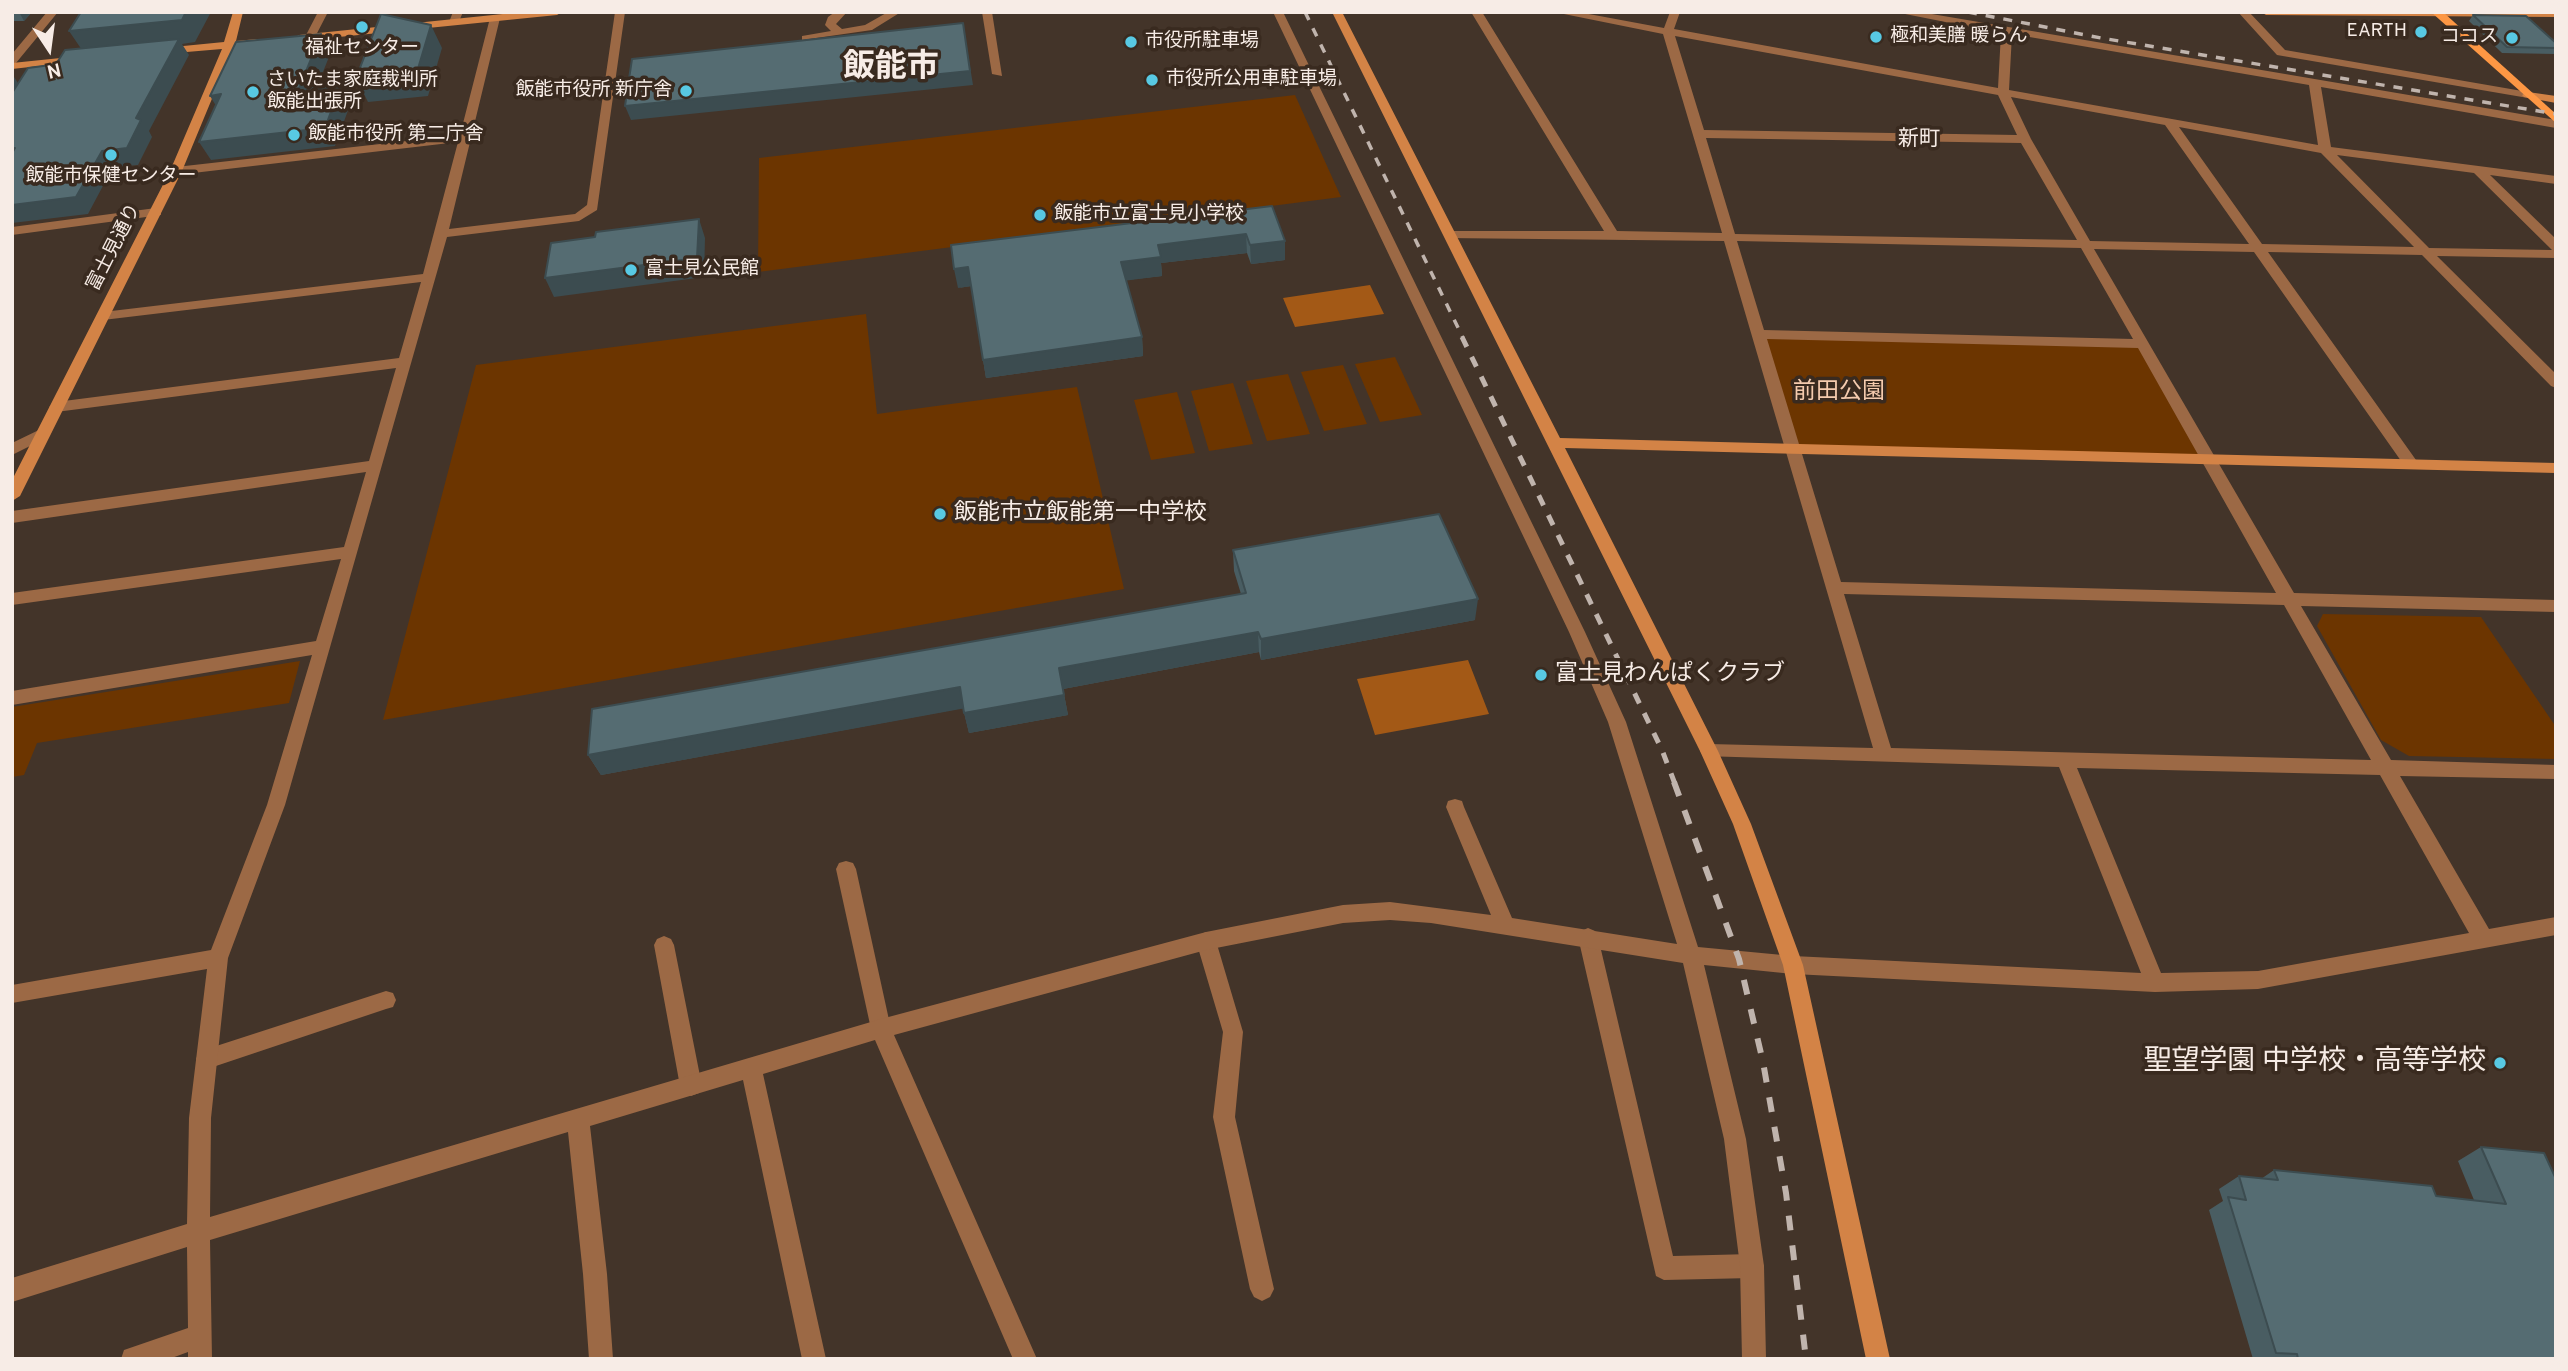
<!DOCTYPE html>
<html>
<head>
<meta charset="utf-8">
<style>
	body { margin:0 }
	#map { position:relative; width:2568px; height:1371px; overflow:hidden; background:#433429; font-family:Overpass,sans-serif }
	canvas { display:block }
	.frame { position:absolute; inset:0; border:14px solid #f7ece6; pointer-events:none }
	.north { position:absolute; left:14px; top:14px; width:70px; height:70px; -webkit-text-stroke:5px #392a1f; paint-order:stroke; rotate:167deg; font-size:19px; font-weight:700; line-height:28px; text-align:center; color:#f7ece6 }
	.north::after { content:''; display:block; margin:auto; width:24px; height:32px; background:#f7ece6; clip-path:polygon(50% 0,100% 100%,50% 72%,0 100%) }
</style>
</head>
<body>
<div id="map">
<canvas width="2568" height="1371"></canvas>
<div class="frame"></div>
<div class="north">N</div>
</div>
<script>
const ctx = document.querySelector('canvas').getContext('2d');
ctx.lineJoin = 'round';
function fillPath(path, color) { ctx.fillStyle = color; ctx.fill(path, 'evenodd'); }
const toPath = rows => new Path2D(rows.map(r => 'M' + r).join(''));
function stroke(path, color, width, dash) { ctx.strokeStyle = color; ctx.lineWidth = width; ctx.lineCap = dash ? 'butt' : 'round'; ctx.setLineDash(dash || []); ctx.stroke(path); }
function drawText(font, color, halo, rows, align = 'center') {
  ctx.font = font + ' Overpass,"Noto Sans JP",sans-serif'; ctx.lineWidth = 7; ctx.setLineDash([]); ctx.textBaseline = 'middle'; ctx.strokeStyle = halo; ctx.fillStyle = color; for (const [text, x, y, turn = 0] of rows) {
    ctx.save(); ctx.translate(x, y); ctx.rotate((+turn || 0) * Math.PI / 180); ctx.textAlign = isNaN(turn) ? turn : align; if (halo) ctx.strokeText(text, 0, 0); ctx.fillText(text, 0, 0); ctx.restore();
  }
}
const green = toPath([
	[1295,95,1341,197,758,272,759,158],
	[866,314,877,414,1077,387,1124,589,383,720,476,365],
	[1758,334,2143,344,2209,459,1793,449],
	[1395,357,1422,415,1380,422,1355,364],
	[1343,365,1367,424,1324,431,1301,372],
	[1288,374,1310,434,1267,441,1246,381],
	[1233,383,1253,444,1209,451,1191,391],
	[1177,392,1195,453,1151,460,1134,400],
	[2323,614,2481,617,2556,727,2556,759,2409,756,2381,740,2317,626],
	[300,661,289,703,37,743,24,775,12,777,12,707]
]);
const water = toPath([
	[1370,285,1384,314,1295,327,1283,298],
	[1468,660,1489,714,1375,735,1357,679]
]);
const lane = toPath([
	[835,12,847,12,836,24,842,29,865,25,888,12,901,12,872,30,802,40,802,36,831,31,825,25,828,17,835,12],
	[982,12,992,12,1002,76,992,74,982,12],
	[846,861,853,863,856,869,891,1029,888,1036,881,1039,874,1036,871,1029,836,869,839,863,846,861],
	[1588,928,1595,931,1598,937,1673,1256,1752,1254,1760,1258,1764,1266,1760,1274,1752,1278,1664,1280,1656,1276,1578,937,1581,931,1588,928],
	[1206,932,1213,935,1216,941,1243,1032,1235,1117,1274,1289,1270,1297,1262,1301,1254,1297,1250,1289,1213,1117,1223,1032,1196,941,1199,935,1206,932],
	[664,936,671,939,674,945,702,1086,699,1093,691,1096,683,1093,680,1086,654,945,657,939,664,936],
	[386,991,393,993,396,1000,393,1007,386,1009,207,1069,199,1066,196,1059,199,1052,207,1049,386,991]
]);
const street = toPath([
	[47,12,58,12,16,63,12,64,12,54,47,12],
	[318,12,328,12,314,39,306,39,305,37,318,12],
	[453,12,463,12,458,24,449,22,453,12],
	[615,12,625,12,597,210,579,221,447,237,285,805,228,958,211,1118,210,1217,881,1019,1206,932,1343,905,1390,902,1491,915,1446,807,1448,801,1455,799,1462,801,1464,807,1512,918,1677,944,1608,722,1569,632,1273,12,1283,12,1585,632,1626,722,1698,947,1793,956,2141,973,2059,767,1703,756,1700,751,1703,746,1709,744,1873,748,1724,241,1446,238,1445,235,1451,231,1604,231,1471,12,1482,12,1617,231,1722,233,1663,34,1554,12,1578,12,1664,28,1670,12,1680,12,1674,29,1998,88,2001,33,1895,12,1920,12,2556,120,2556,128,2321,87,2331,147,2556,176,2556,184,2490,175,2556,239,2556,258,2437,256,2556,374,2556,388,2551,386,2422,255,2268,252,2416,460,2419,464,2411,469,2406,468,2254,252,2094,249,2294,593,2556,600,2556,612,2301,606,2391,760,2556,765,2556,779,2400,776,2489,929,2556,917,2556,935,2258,989,2155,992,1793,974,1704,965,1746,1139,1764,1266,1766,1359,1742,1359,1740,1266,1724,1139,1683,963,1431,923,1390,920,1343,923,1206,950,894,1035,1037,1359,1013,1359,875,1040,763,1074,826,1359,802,1359,743,1080,590,1126,607,1274,613,1359,589,1359,583,1274,568,1132,210,1240,212,1359,188,1359,188,1352,169,1359,121,1359,124,1350,188,1328,187,1247,12,1302,12,1278,187,1224,189,1118,207,969,12,1003,12,985,211,950,267,805,312,655,12,705,12,691,316,641,341,559,12,605,12,593,344,547,366,472,12,523,12,511,369,461,396,368,56,412,49,407,56,402,399,358,421,282,103,320,96,316,103,312,423,274,458,142,176,175,170,171,176,167,460,135,490,18,495,15,500,18,449,229,575,214,587,205,615,12],
	[2012,34,2309,85,2318,145,2009,90,2012,34],
	[1675,36,1998,95,2017,135,1704,130,1675,36],
	[2011,97,2165,125,2249,244,2090,241,2031,139,2011,97],
	[2179,127,2321,153,2414,247,2262,244,2179,127],
	[1706,138,2021,143,2077,240,1735,234,1706,138],
	[2337,155,2474,173,2552,250,2429,248,2337,155],
	[1737,241,2081,248,2133,339,1764,330,1737,241],
	[1767,339,2138,348,2276,593,1841,582,1767,339],
	[1844,594,2284,605,2371,760,1891,748,1844,594],
	[2077,768,2380,775,2469,933,2258,971,2161,973,2077,768],
	[2238,12,2249,12,2285,50,2528,92,2534,95,2528,98,2277,55,2238,12],
	[156,208,161,209,161,215,12,235,12,227,156,208],
	[43,428,48,429,50,433,48,437,12,455,12,443,43,428]
]);
const secondary = toPath([
	[233,12,243,12,236,41,257,39,263,42,257,45,233,48,182,171,20,496,12,501,12,480,170,171,222,49,163,54,157,51,163,48,224,42,233,12],
	[522,12,562,12,557,15,299,41,294,38,299,35,522,12],
	[1332,12,1342,12,1560,438,2556,463,2556,473,1565,448,1718,751,1751,824,1803,965,1890,1359,1866,1359,1783,965,1733,824,1700,751,1332,12],
	[2261,12,2556,12,2556,17,2266,15,2261,12],
	[80,56,86,59,84,61,12,69,12,63,80,56],
	[2528,92,2556,96,2556,103,2524,97,2522,95,2528,92]
]);
const primary = toPath([
	[2431,12,2443,12,2556,114,2556,123,2431,12]
]);
const railFar2 = toPath([
	[1305,12,1463,338],
	[1968,12,2101,38,2556,114]
]);
const railFar1 = toPath([
	[1462,337,1662,750,1675,784]
]);
const rail = toPath([
	[1674,782,1739,959,1763,1062,1786,1193,1806,1359]
]);
const wall = toPath([
	[12,12,32,12,24,21,12,21],
	[2473,15,2556,43,2556,54,2502,53,2469,21],
	[1272,206,1285,260,1251,264,1247,253,1161,263,1162,276,1126,280,1142,337,1143,356,986,378,971,286,958,288],
	[1233,550,1475,620,1261,660,1259,652,1063,689,1068,715,969,733,963,708,601,775,588,755,1241,594,1234,571],
	[2481,1147,2544,1153,2556,1359,2253,1359,2209,1210,2223,1201,2219,1189,2239,1176,2261,1179,2274,1170,2436,1196,2474,1200,2458,1161]
]);
const shadedWall = toPath([
	[19,12,32,12,24,21],
	[186,12,211,12,195,42,182,44,189,55,149,131,152,137,138,165,113,167,88,214,12,223,12,205,84,53,69,31],
	[963,23,973,85,631,120,625,106],
	[431,25,442,48,428,96,368,102,356,78],
	[321,34,331,52,308,109,298,91],
	[12,74,20,86,12,99],
	[340,87,350,105,335,146,211,160,199,142],
	[221,94,221,114,210,96],
	[699,219,705,238,704,277,554,297,545,278],
	[1246,234,1247,253,1161,263,1162,276,1123,281,1121,262,1158,245],
	[1285,241,1285,260,1251,264,1250,245],
	[968,267,972,286,958,288,954,269],
	[1142,337,1143,356,986,378,983,360],
	[1478,599,1475,620,1261,660,1261,639],
	[1258,632,1259,652,1063,689,1068,715,969,733,964,713,1059,668],
	[960,687,966,708,601,775,588,755]
]);
const building = toPath([
	[81,12,186,12,182,20,69,31,81,12],
	[381,14,431,25,417,72,356,78,381,14],
	[2473,15,2526,16,2556,43,2556,48,2507,47,2473,15],
	[963,23,970,71,625,106,632,59,963,23],
	[321,34,298,91,340,87,325,128,199,142,221,94,210,96,236,42,321,34],
	[179,39,136,118,141,120,127,148,102,151,76,197,12,205,12,153,15,148,12,149,12,93,28,68,51,65,58,61,65,50,179,39],
	[1272,206,1285,241,1250,245,1246,234,1158,245,1161,257,1121,262,1142,337,983,360,968,267,954,269,951,245,1272,206],
	[699,219,697,258,545,278,551,243,595,237,596,232,699,219],
	[1439,514,1478,599,1261,639,1258,632,1059,668,1064,695,964,713,960,687,588,755,592,709,1246,593,1233,550,1439,514],
	[2481,1147,2544,1153,2556,1179,2556,1359,2298,1359,2297,1354,2276,1353,2228,1197,2246,1200,2239,1176,2278,1180,2274,1170,2432,1186,2436,1196,2506,1204,2481,1147]
]);
const markers = [
	[362,27,7,"#58c9e3"],
	[2421,32,7,"#58c9e3"],
	[1876,37,7,"#58c9e3"],
	[2512,38,7,"#58c9e3"],
	[1131,42,7,"#58c9e3"],
	[1152,80,7,"#58c9e3"],
	[686,91,7,"#58c9e3"],
	[253,92,7,"#58c9e3"],
	[294,135,7,"#58c9e3"],
	[111,155,7,"#58c9e3"],
	[1040,215,7,"#58c9e3"],
	[631,270,7,"#58c9e3"],
	[940,514,7,"#58c9e3"],
	[1541,675,7,"#58c9e3"],
	[2500,1063,7,"#58c9e3"]
];
const farPoinames = [
	["EARTH",2407,32,"right"],
	["極和美膳 暖らん",1890,37],
	["ココス",2498,38,"right"],
	["市役所駐車場",1145,42],
	["福祉センター",362,49,"center"],
	["市役所公用車駐車場",1166,80],
	["さいたま家庭裁判所",267,81],
	["飯能出張所",267,103],
	["飯能市役所 新庁舎",672,91,"right"],
	["飯能市役所 第二庁舎",308,135],
	["飯能市保健センター",111,177,"center"],
	["飯能市立富士見小学校",1054,215],
	["富士見公民館",645,270]
];
const farStreetnames = [
	["富士見通り",115,248,-63]
];
const farNeighbourhoodnames = [
	["新町",1919,141]
];
const parkNames = [
	["前田公園",1839,393]
];
const poiNames = [
	["飯能市立飯能第一中学校",954,514],
	["富士見わんぱくクラブ",1555,675]
];
const nearPoinames = [
	["聖望学園 中学校・高等学校",2486,1063]
];
const farTownnames = [
	["飯能市",891,70]
];
fillPath(green, '#6c3500');
fillPath(water, '#a35916');
fillPath(lane, '#9c6945');
fillPath(street, '#9c6945');
fillPath(secondary, '#d38346');
fillPath(primary, '#fd9744');
stroke(railFar2, '#c0b4ad', 3.5, [9, 9]);
stroke(railFar1, '#c0b4ad', 5, [11, 11]);
stroke(rail, '#c0b4ad', 6, [15, 15]);
fillPath(wall, '#495d62');
fillPath(shadedWall, '#3c4c50');
fillPath(building, '#556c72');
stroke(building, '#3c4c50', 2);
for (const [x, y, r, color] of markers) { const dot = new Path2D(); dot.arc(x, y, r, 0, 2 * Math.PI); ctx.fillStyle = color; ctx.fill(dot); stroke(dot, '#392a1f', 2.5); }
drawText('19px', '#f7ece6', '#392a1f', farPoinames, 'left');
drawText('19px', '#f7ece6', '#392a1f', farStreetnames);
drawText('21px', '#f7ece6', '#392a1f', farNeighbourhoodnames);
drawText('23px', '#f5cbae', '#392a1f', parkNames);
drawText('23px', '#f7ece6', '#392a1f', poiNames, 'left');
drawText('28px', '#f7ece6', '#392a1f', nearPoinames, 'right');
drawText('bold 32px', '#f7ece6', '#392a1f', farTownnames);
</script>
</body>
</html>
